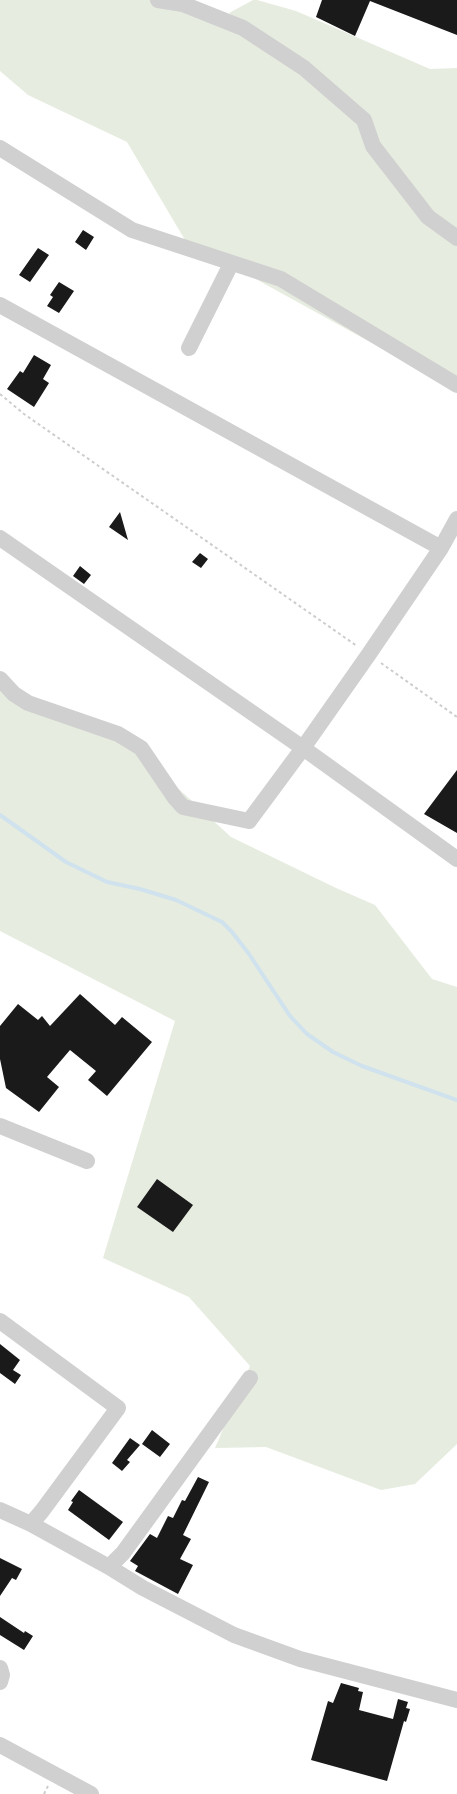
<!DOCTYPE html>
<html>
<head>
<meta charset="utf-8">
<style>
	body { margin:0 }
	canvas { display:block; background:#fff }
</style>
</head>
<body>
<canvas width="457" height="1794"></canvas>
<script>
const ctx = document.querySelector('canvas').getContext('2d');
ctx.lineJoin = 'round';
function fillPath(path, color) { ctx.fillStyle = color; ctx.fill(path, 'evenodd'); }
const toPath = rows => new Path2D(rows.map(r => 'M' + r).join(''));
function stroke(path, color, width, dash) { ctx.strokeStyle = color; ctx.lineWidth = width; ctx.lineCap = dash ? 'butt' : 'round'; ctx.setLineDash(dash || []); ctx.stroke(path); }
const green = toPath([
	[0,0,175,0,267,46,229,13,253,0,257,0,296,11,430,69,457,68,457,390,185,240,127,142,28,95,0,71],
	[0,679,18,696,131,745,231,837,336,888,375,905,432,979,457,987,457,1444,415,1484,381,1490,266,1447,215,1448,250,1366,189,1297,103,1258,175,1021,0,931]
]);
const stream = toPath([
	[0,815,66,862,107,882,140,889,176,900,222,922,232,932,249,954,290,1016,307,1034,333,1052,362,1066,457,1100]
]);
const building = toPath([
	[322,0,457,0,457,35,370,1,355,36,316,17],
	[83,230,94,237,86,250,75,242],
	[38,248,49,255,30,282,19,275],
	[59,282,74,291,59,313,47,306,53,297,50,295],
	[34,355,51,365,43,379,49,383,34,407,7,389,20,371,23,373],
	[120,512,128,540,109,527],
	[200,553,208,559,201,568,192,562],
	[80,566,91,575,84,584,73,576],
	[457,770,457,833,424,814],
	[80,994,115,1025,122,1017,152,1042,107,1096,88,1080,96,1071,70,1050,47,1077,59,1087,39,1112,6,1088,0,1059,0,1026,18,1004,38,1020,42,1016,50,1026],
	[157,1179,193,1205,173,1232,137,1207],
	[0,1344,20,1360,13,1370,21,1375,15,1384,0,1373],
	[152,1430,170,1444,160,1457,142,1444],
	[130,1438,140,1445,127,1460,130,1462,122,1471,112,1463],
	[198,1477,209,1482,183,1535,191,1539,180,1559,193,1565,178,1594,135,1571,138,1566,130,1561,150,1534,157,1538,168,1516,173,1518,182,1500,185,1501],
	[79,1490,123,1522,109,1540,68,1510,73,1502,71,1501],
	[0,1558,22,1569,16,1580,12,1578,0,1596],
	[0,1617,24,1633,25,1631,33,1636,24,1650,0,1635],
	[341,1683,359,1688,358,1691,363,1692,359,1710,393,1719,398,1699,408,1702,406,1708,410,1709,406,1722,404,1721,387,1781,311,1760,328,1701,333,1703]
]);
const path = toPath([
	[0,394,24,414,357,646],
	[381,663,457,717],
	[44,1794,48,1786]
]);
const minor = toPath([
	[158,0,183,4,243,28,304,68,364,120,373,146,428,217,457,238],
	[0,148,132,230,281,279,457,385],
	[0,305,441,548],
	[189,348,231,264],
	[0,538,303,748,457,859],
	[0,679,14,694,28,703,118,734,141,748,175,798,183,807,249,821,303,748,369,654,441,548,457,519],
	[0,1126,87,1161],
	[0,1321,118,1408,42,1511,31,1524],
	[0,1510,31,1524,109,1567,143,1588,234,1635,300,1659,457,1700],
	[109,1567,123,1553,250,1378],
	[0,1668,2,1675,0,1682],
	[0,1745,91,1794]
]);
fillPath(green, '#e6ecdf');
stroke(stream, '#cfe2ee', 4);
fillPath(building, '#1a1a1a');
stroke(path, '#cdcdcd', 2, [3, 3]);
stroke(minor, '#d0d0d0', 16);
</script>
</body>
</html>
